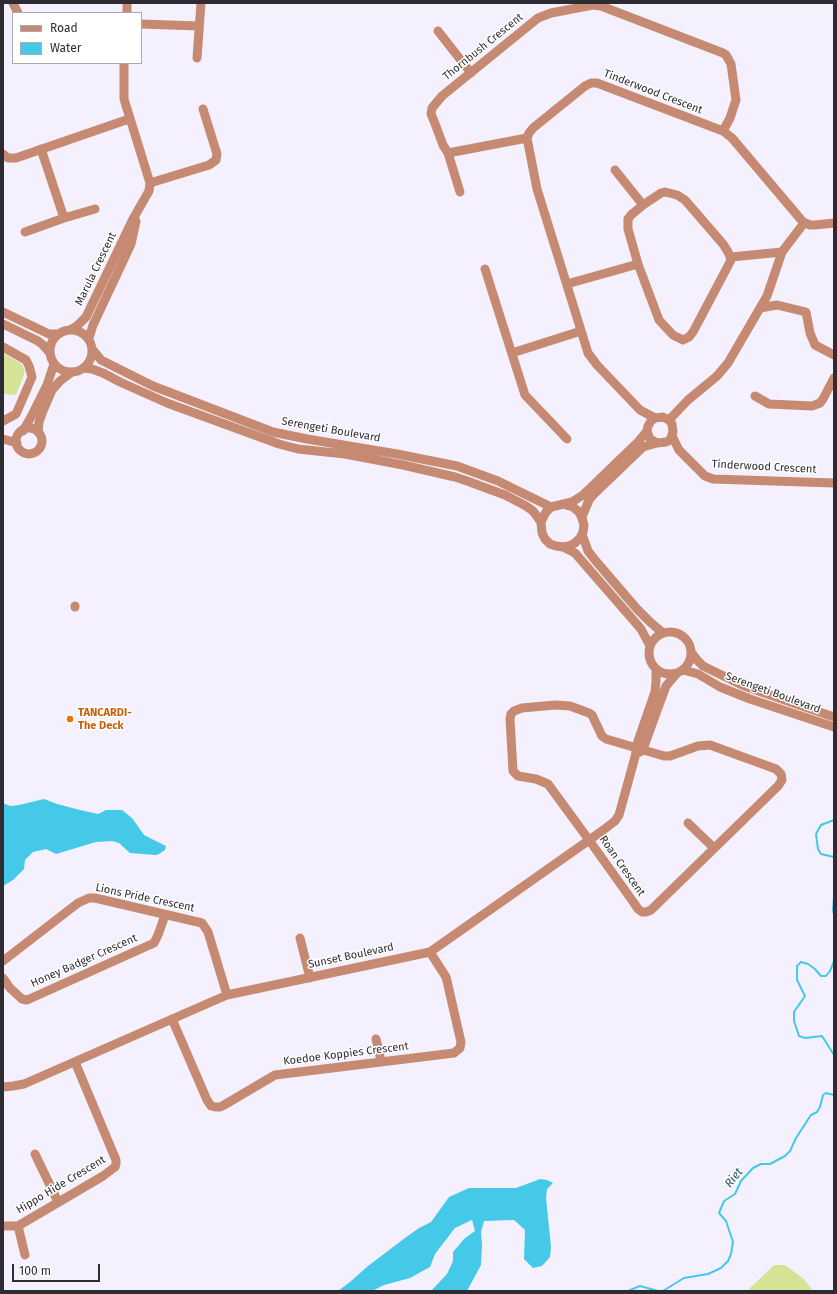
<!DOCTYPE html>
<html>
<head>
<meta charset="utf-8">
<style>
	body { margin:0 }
	#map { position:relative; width:837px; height:1294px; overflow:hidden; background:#f4f0fe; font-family:"Fira Sans",sans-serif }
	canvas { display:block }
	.frame { position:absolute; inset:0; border:4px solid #2e2c32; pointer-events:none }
	.legend { position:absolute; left:12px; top:12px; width:130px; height:52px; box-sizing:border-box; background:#fff; border:1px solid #ababad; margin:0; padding:5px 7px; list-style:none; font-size:12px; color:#2e2c32 }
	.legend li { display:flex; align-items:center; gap:8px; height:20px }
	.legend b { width:20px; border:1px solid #ababad }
	.scale { position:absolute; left:12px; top:1264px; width:88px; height:18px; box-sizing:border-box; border:2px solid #2e2c32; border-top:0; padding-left:5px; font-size:12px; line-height:14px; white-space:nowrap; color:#2e2c32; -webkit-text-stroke:3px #fff; paint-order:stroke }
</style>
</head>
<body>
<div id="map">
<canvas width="837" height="1294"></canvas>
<div class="frame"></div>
<ul class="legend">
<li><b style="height:5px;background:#c68a72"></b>Road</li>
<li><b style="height:11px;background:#44c9e9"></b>Water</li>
</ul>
<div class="scale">100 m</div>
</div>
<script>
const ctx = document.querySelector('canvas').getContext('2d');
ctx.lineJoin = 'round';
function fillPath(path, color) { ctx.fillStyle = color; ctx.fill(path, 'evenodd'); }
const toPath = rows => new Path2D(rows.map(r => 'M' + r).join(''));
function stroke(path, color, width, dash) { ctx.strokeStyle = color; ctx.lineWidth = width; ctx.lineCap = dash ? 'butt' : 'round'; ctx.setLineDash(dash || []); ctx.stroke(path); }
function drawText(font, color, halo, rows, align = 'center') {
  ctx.font = font + ' "Fira Sans",sans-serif'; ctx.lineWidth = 3; ctx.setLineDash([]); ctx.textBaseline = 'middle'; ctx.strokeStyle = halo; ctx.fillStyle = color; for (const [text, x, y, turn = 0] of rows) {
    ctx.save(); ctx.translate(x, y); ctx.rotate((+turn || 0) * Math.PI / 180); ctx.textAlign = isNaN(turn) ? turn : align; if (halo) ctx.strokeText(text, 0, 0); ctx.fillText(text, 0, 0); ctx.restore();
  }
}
const green = toPath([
	[3,353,22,364,25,372,16,395,3,394],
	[774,1265,785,1265,804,1279,812,1290,811,1291,747,1291]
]);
const water = toPath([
	[44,799,57,804,80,810,98,814,106,810,122,810,132,818,144,835,166,846,165,850,159,854,156,855,130,853,119,843,112,841,96,842,56,854,46,849,33,852,25,860,24,869,13,880,3,886,3,803,10,806,19,805],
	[540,1179,547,1180,553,1183,547,1189,546,1198,551,1247,550,1257,542,1266,533,1268,524,1259,525,1230,514,1220,484,1221,481,1232,482,1245,481,1265,467,1291,431,1291,447,1274,453,1261,453,1252,464,1239,475,1231,472,1220,455,1228,435,1254,430,1267,410,1278,384,1285,372,1291,338,1291,350,1282,368,1266,405,1238,419,1228,431,1222,449,1197,469,1188,516,1188]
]);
const stream = toPath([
	[834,820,821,825,816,834,818,849,821,854,834,857],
	[834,897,833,910,834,915],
	[834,961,830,971,826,976,821,976,815,969,808,964,801,962,797,966,797,980,805,996,794,1012,794,1021,799,1036,805,1038,822,1036,834,1055],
	[628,1291,640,1286,658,1291],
	[663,1291,684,1278,708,1274,721,1268,728,1261,731,1254,733,1242,726,1221,719,1213,724,1201,735,1194,741,1181,753,1168,761,1164,770,1164,785,1156,790,1151,796,1138,811,1115,817,1112,820,1107,823,1095,826,1093,834,1095]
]);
const minor = toPath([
	[13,3,18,13],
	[127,13,127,3],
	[141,24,199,26],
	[438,31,471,73],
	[197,58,201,3],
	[527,138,448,153,443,145,434,121,431,114,432,108,442,96,538,18,551,13,593,5,601,6,723,53,726,55,731,64,736,100,730,118,723,131],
	[41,149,64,218],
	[448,153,460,192],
	[3,154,8,158,16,158,129,119],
	[615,170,643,205],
	[150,183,209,165,216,160,217,154,203,109],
	[25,232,64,218,95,209],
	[731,257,782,252],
	[485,269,525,395,567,439],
	[567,284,638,264,659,320,673,335,683,340,689,337,693,332,730,262,731,259,728,252,723,244,685,200,677,195,665,192,661,193,643,205,631,215,628,219,628,229,638,264],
	[760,308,777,305,806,312,810,333,815,345,834,355],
	[3,312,49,334,58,334],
	[3,324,38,341,43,345,50,353],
	'50 351a21 21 0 1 1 42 0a21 21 0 1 1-42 0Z',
	[70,330,77,326,86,317,133,219,149,191,150,183,124,99,124,63],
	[89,338,93,325,131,244,136,221],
	[3,347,26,360,29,366,32,377,16,414,3,421],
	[93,350,101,360,153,386,273,432,307,439,397,454,457,466,498,481,551,507],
	[512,353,581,331],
	[83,368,92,369,103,373,120,382,167,403,279,444,298,449,345,454,403,465,455,477,467,481,505,495,526,506,533,511,541,522],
	[755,396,769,404,812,406,820,403,823,399,834,378],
	[655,418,640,410,597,365,588,353,537,189,527,138,529,133,533,128,585,86,591,83,597,83,723,131,732,138,803,222,810,225,815,225,834,223],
	[669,420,688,400,717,376,728,363,767,296,782,252,804,223],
	'16 441a13 13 0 1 1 26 0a13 13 0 1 1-26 0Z',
	[23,431,31,417,47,385,54,364],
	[38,432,39,422,43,411,52,390,60,381,72,372],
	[672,436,679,450,705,476,713,479,834,483],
	[3,439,17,443],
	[566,505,573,507,579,512,582,518,584,525,583,532,580,538,575,543,569,546,563,547,556,546,550,544,545,539,542,533,541,522,546,512,551,507,572,502,583,495,638,442,647,431],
	[582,517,589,500,593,495,643,447,657,443,666,442,670,440,673,432,672,424,669,420,663,417,655,418,651,421,648,426,647,431,650,439,657,443],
	[582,534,588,551,595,560,637,609,650,622,663,633],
	[563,547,575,553,641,629,650,646],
	[75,606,75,607],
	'649 653a21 21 0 1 1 42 0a21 21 0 1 1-42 0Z',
	[691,652,697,660,703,666,744,686,834,717],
	[683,670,698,674,720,687,750,699,834,727],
	[555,705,570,706,589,713,592,715,602,736,606,739,664,756,670,756,698,746,710,745,776,769,781,774,782,780,778,786,651,910,646,912,642,912,638,909,634,903,589,840,548,784,536,779,518,776,513,771,510,719,511,714,514,711,522,708,555,705],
	[640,752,643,749,666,686,677,673],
	[688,823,714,848],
	[300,938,310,978],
	[3,961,78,903,89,898,95,898,202,923,208,932,227,995],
	[3,978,10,988,22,999,27,1000,36,996,154,943,158,935,165,915],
	[172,1019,207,1100,211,1106,215,1107,220,1107,224,1105,275,1075,454,1053,460,1048,461,1042,447,981,446,977,430,952],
	[376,1039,381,1061],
	[3,1087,13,1086,24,1084,227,995,430,952,602,831,615,821,619,815,635,757,638,741,655,692,656,682,656,669],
	[35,1154,58,1202],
	[3,1226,18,1226,103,1176,115,1167,116,1164,116,1160,75,1062],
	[18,1226,25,1255]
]);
const markers = [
	[70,719,4,"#e8710a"]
];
const streetNames = [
	["Thornbush Crescent",483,47,-39],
	["Tinderwood Crescent",653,92,21],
	["Marula Crescent",96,269,-64],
	["Serengeti Boulevard",331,430,10],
	["Tinderwood Crescent",764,467,3],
	["Serengeti Boulevard",773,693,20],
	["Roan Crescent",622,866,55],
	["Lions Pride Crescent",145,898,12],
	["Sunset Boulevard",351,956,-12],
	["Honey Badger Crescent",84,961,-24],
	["Koedoe Koppies Crescent",346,1054,-7],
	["Hippo Hide Crescent",61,1185,-31]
];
const foodNames = [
	["TANCARDI-",78,713],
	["The Deck",78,726]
];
const waterNames = [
	["Riet",734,1178,-52]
];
fillPath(green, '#d5e397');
fillPath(water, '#44c9e9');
stroke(stream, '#44c9e9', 2);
stroke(minor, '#c68a72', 9);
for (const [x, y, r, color] of markers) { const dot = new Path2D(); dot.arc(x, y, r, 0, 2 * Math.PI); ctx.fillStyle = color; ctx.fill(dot); stroke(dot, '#fff', 1.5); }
drawText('11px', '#2e2c32', '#fff', streetNames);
drawText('bold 11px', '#c56008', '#fff', foodNames, 'left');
drawText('italic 12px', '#285d6b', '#fff', waterNames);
</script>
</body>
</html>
